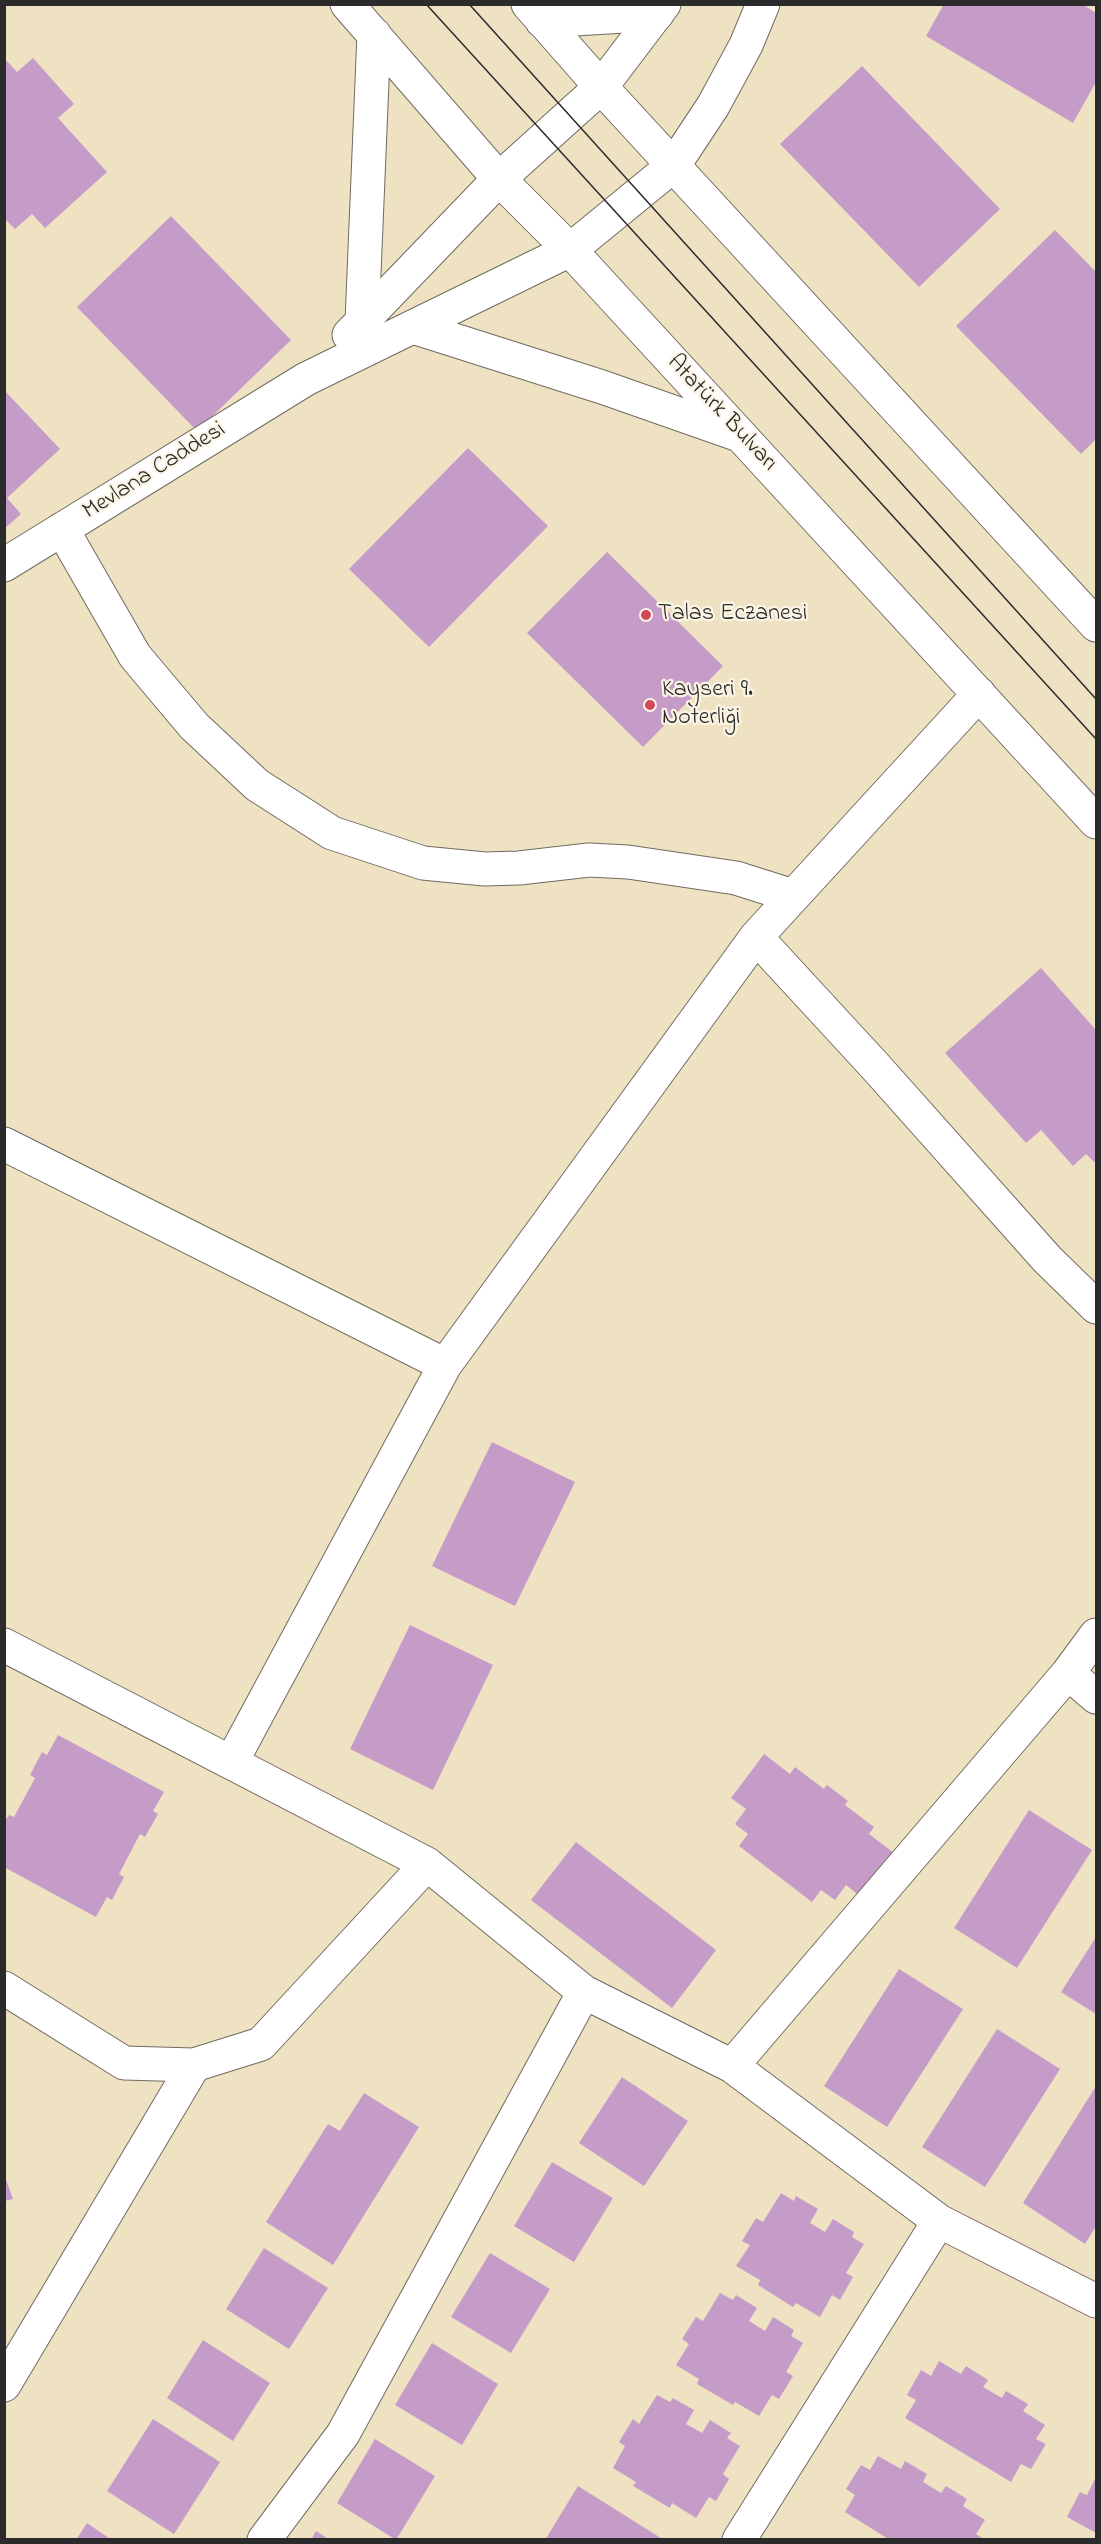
<!DOCTYPE html>
<html>
<head>
<meta charset="utf-8">
<style>
	body { margin:0 }
	#map { position:relative; width:1101px; height:2544px; overflow:hidden; background:#efe2c3; font-family:"Indie Flower",sans-serif }
	canvas { display:block }
	.frame { position:absolute; inset:0; border:6px solid #2b2b2b; pointer-events:none }
</style>
</head>
<body>
<div id="map">
<canvas width="1101" height="2544"></canvas>
<div class="frame"></div>
</div>
<script>
const ctx = document.querySelector('canvas').getContext('2d');
ctx.lineJoin = 'round';
function fillPath(path, color) { ctx.fillStyle = color; ctx.fill(path, 'evenodd'); }
const toPath = rows => new Path2D(rows.map(r => 'M' + r).join(''));
function stroke(path, color, width, dash) { ctx.strokeStyle = color; ctx.lineWidth = width; ctx.lineCap = dash ? 'butt' : 'round'; ctx.setLineDash(dash || []); ctx.stroke(path); }
function drawText(font, color, halo, rows, align = 'center') {
  ctx.font = font + ' "Indie Flower",sans-serif'; ctx.lineWidth = 4.5; ctx.setLineDash([]); ctx.textBaseline = 'middle'; ctx.strokeStyle = halo; ctx.fillStyle = color; for (const [text, x, y, turn = 0] of rows) {
    ctx.save(); ctx.translate(x, y); ctx.rotate((+turn || 0) * Math.PI / 180); ctx.textAlign = isNaN(turn) ? turn : align; if (halo) ctx.strokeText(text, 0, 0); ctx.fillText(text, 0, 0); ctx.restore();
  }
}
const building = toPath([
	[944,4,1082,4,1096,13,1096,82,1073,123,926,36],
	[4,58,17,72,33,58,74,104,58,118,107,172,45,228,32,214,15,229,4,218],
	[862,66,1000,209,919,287,780,144],
	[171,216,291,340,197,431,77,307],
	[1055,230,1096,272,1096,439,1081,454,956,326],
	[4,390,60,449,7,498,21,514,4,529],
	[468,448,548,526,429,647,349,569],
	[607,552,723,666,643,747,527,633],
	[1041,968,1096,1030,1096,1160,1094,1162,1086,1154,1073,1166,1041,1130,1026,1143,945,1053],
	[492,1442,575,1482,515,1606,432,1566],
	[410,1625,493,1665,433,1790,350,1749],
	[58,1735,164,1792,153,1811,158,1814,145,1837,140,1834,119,1874,124,1877,112,1900,107,1897,96,1917,4,1867,4,1822,9,1815,14,1817,35,1778,30,1775,42,1752,47,1755],
	[764,1754,790,1774,795,1767,824,1789,827,1785,848,1801,845,1805,874,1827,869,1834,894,1853,861,1897,846,1885,835,1900,821,1890,812,1902,739,1846,748,1834,735,1824,746,1809,731,1798],
	[1029,1810,1092,1850,1017,1968,954,1928],
	[576,1842,716,1950,672,2008,531,1900],
	[1096,1937,1096,2014,1061,1992],
	[899,1969,963,2009,887,2127,824,2086],
	[997,2029,1060,2069,985,2187,922,2147],
	[622,2077,688,2121,644,2186,579,2143],
	[1096,2086,1096,2226,1085,2244,1023,2203],
	[364,2093,419,2127,333,2265,266,2222,328,2124,340,2131],
	[552,2162,613,2198,574,2262,514,2226],
	[4,2174,13,2199,4,2201],
	[781,2193,794,2201,796,2196,818,2209,810,2223,825,2232,833,2219,854,2232,852,2237,864,2244,846,2273,853,2277,840,2300,832,2295,820,2317,796,2303,793,2307,758,2285,760,2280,736,2266,750,2245,742,2241,756,2218,763,2222],
	[264,2248,328,2288,289,2349,226,2309],
	[490,2253,550,2289,511,2353,451,2317],
	[720,2293,733,2300,736,2295,757,2308,749,2321,765,2331,773,2317,794,2330,791,2336,803,2343,786,2372,793,2376,779,2399,772,2395,759,2416,735,2402,733,2405,697,2384,699,2379,676,2365,689,2344,682,2339,696,2317,703,2321],
	[203,2340,270,2383,233,2441,167,2398],
	[432,2343,498,2384,462,2445,395,2405],
	[939,2361,961,2374,966,2366,988,2380,983,2387,1002,2398,1006,2391,1028,2404,1023,2411,1045,2425,1036,2439,1046,2444,1031,2469,1021,2464,1011,2482,905,2418,916,2400,907,2395,921,2370,931,2376],
	[657,2395,670,2402,673,2398,694,2410,686,2424,702,2433,710,2420,731,2433,727,2438,740,2446,723,2474,729,2479,716,2501,709,2497,696,2518,672,2503,670,2508,633,2486,636,2482,613,2468,625,2446,619,2442,633,2419,639,2424],
	[153,2419,220,2462,174,2534,107,2491],
	[375,2439,435,2476,396,2540,337,2503],
	[878,2456,901,2469,905,2461,927,2474,923,2482,941,2493,946,2486,967,2499,963,2506,985,2520,976,2534,985,2540,890,2540,845,2512,855,2495,846,2489,861,2465,870,2470],
	[1096,2477,1096,2533,1067,2517,1080,2492,1087,2495],
	[578,2486,664,2540,545,2540],
	[87,2523,112,2540,76,2540],
	[316,2531,330,2540,311,2540]
]);
const minor = toPath([
	[349,335,499,179,601,87,664,4],
	[62,529,135,656,194,726,257,785,332,833,423,863,485,869,519,868,589,860,628,862,736,878,793,896],
	[4,565,306,379,570,250,674,165,713,106,746,45,763,4],
	[756,937,875,1066,1047,1259,1096,1307],
	[4,1144,445,1365],
	[4,1645,427,1864,584,1992,732,2066,939,2221,1096,2301],
	[1068,1673,1096,1697],
	[232,1761,445,1365,756,937,979,694],
	[4,1988,124,2063,194,2065,261,2044,427,1864],
	[732,2066,1068,1673,1096,1635],
	[4,2385,194,2065],
	[264,2540,343,2434,584,1992],
	[739,2540,939,2221]
]);
const major = toPath([
	[347,4,499,179,570,250,1096,822],
	[528,4,601,87,1096,625],
	[542,21,657,14],
	[362,321,374,34],
	[413,327,602,387,736,434]
]);
const tram = toPath([
	[426,4,1096,739],
	[469,4,1096,699]
]);
const markers = [
	[646,615,6,"#d1495b"],
	[650,705,6,"#d1495b"]
];
const streetNames = [
	["Atatürk Bulvarı",721,414,47],
	["Mevlana Caddesi",155,472,-32]
];
const poiNames = [
	["Talas Eczanesi",658,615],
	["Kayseri 9.",662,691],
	["Noterliği",662,719]
];
fillPath(building, '#c59cc8');
stroke(minor, '#706b60', 35);
stroke(major, '#706b60', 35);
stroke(minor, '#fff', 33);
stroke(major, '#fff', 33);
stroke(tram, '#2b2b2b', 1.5);
for (const [x, y, r, color] of markers) { const dot = new Path2D(); dot.arc(x, y, r, 0, 2 * Math.PI); ctx.fillStyle = color; ctx.fill(dot); stroke(dot, '#fcf5e5', 2); }
drawText('24px', '#2b2b2b', '#fcf5e5', streetNames);
drawText('24px', '#2b2b2b', '#fcf5e5', poiNames, 'left');
</script>
</body>
</html>
